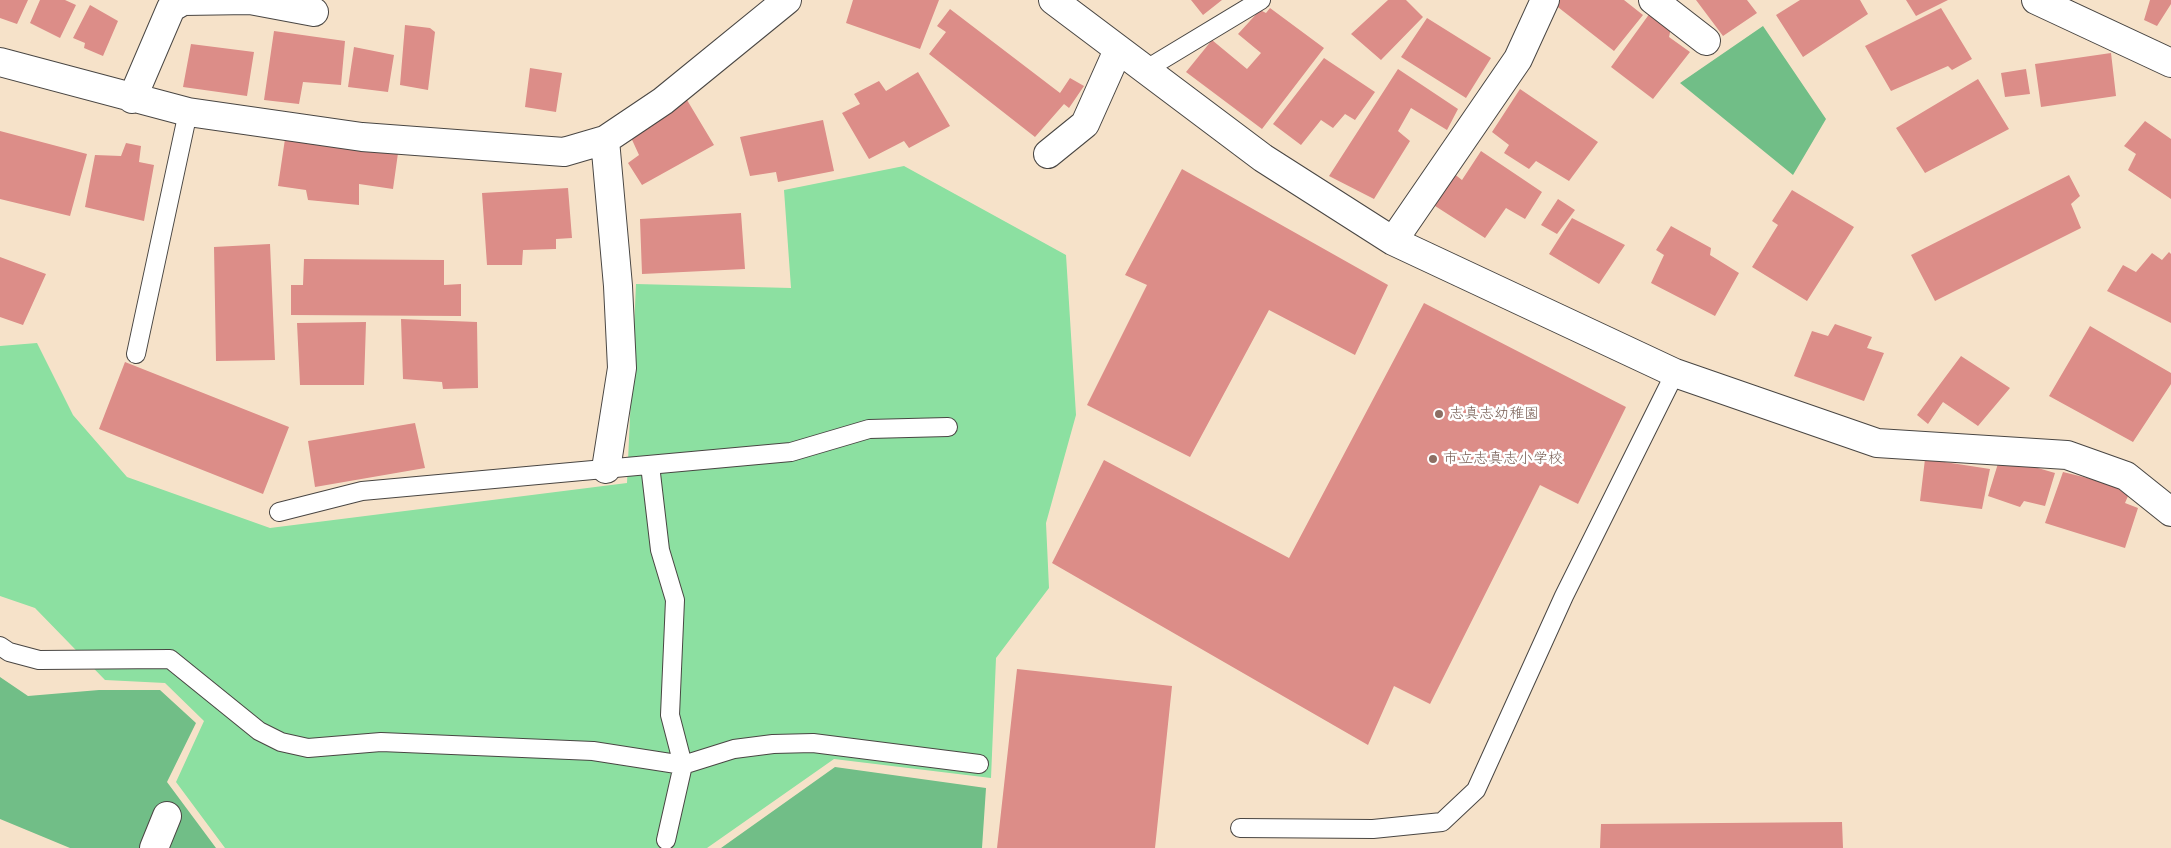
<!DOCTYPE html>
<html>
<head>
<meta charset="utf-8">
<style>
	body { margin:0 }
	canvas { display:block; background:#f6e2c9 }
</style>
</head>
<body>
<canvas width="2171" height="848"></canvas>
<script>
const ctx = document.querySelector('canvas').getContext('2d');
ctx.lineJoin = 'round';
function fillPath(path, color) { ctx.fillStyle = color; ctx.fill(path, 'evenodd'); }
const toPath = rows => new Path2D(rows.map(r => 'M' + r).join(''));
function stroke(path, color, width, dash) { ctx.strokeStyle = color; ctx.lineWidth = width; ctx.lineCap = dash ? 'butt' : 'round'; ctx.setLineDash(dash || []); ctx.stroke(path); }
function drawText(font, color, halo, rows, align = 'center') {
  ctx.font = font + ' Sriracha,"Klee One",sans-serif'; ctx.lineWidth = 5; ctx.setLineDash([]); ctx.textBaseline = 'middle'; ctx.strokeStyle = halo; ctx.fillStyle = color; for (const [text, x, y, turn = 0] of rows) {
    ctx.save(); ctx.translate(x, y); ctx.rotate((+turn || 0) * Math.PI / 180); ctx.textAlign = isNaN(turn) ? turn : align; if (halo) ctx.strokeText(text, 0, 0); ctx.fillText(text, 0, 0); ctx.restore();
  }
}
const green = toPath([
	[904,166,1066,255,1076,415,1046,523,1049,588,996,658,991,778,834,759,707,848,225,848,176,782,204,721,165,683,105,680,35,608,0,596,0,346,37,343,73,415,127,477,270,528,627,483,636,284,791,288,784,190]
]);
const forest = toPath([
	[1763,26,1826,119,1793,175,1680,83],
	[0,677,28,696,99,690,160,690,196,723,167,782,216,848,70,848,0,819],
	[835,767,986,788,982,848,721,848]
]);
const building = toPath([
	[0,0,28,0,17,24,0,18],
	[40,0,65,0,76,5,60,38,30,23],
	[853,0,939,0,920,49,846,23],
	[1191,0,1222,0,1203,15],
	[1388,0,1406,0,1423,17,1381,60,1351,34],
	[1557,0,1624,0,1643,15,1614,51,1554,4],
	[1696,0,1747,0,1757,13,1723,36],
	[1800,0,1860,0,1868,14,1803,57,1776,15],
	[1906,0,1948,0,1916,16],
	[2150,0,2171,0,2171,4,2157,26,2144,20],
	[90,5,118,21,103,56,84,48,85,43,73,38],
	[1270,8,1324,48,1262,129,1186,72,1212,40,1247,69,1261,53,1238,34,1260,10,1266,13],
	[1941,8,1972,59,1952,70,1948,66,1891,91,1865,46],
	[950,9,1060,93,1070,78,1084,86,1069,108,1064,104,1035,137,929,54,946,32,937,26],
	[1650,13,1671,28,1669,37,1690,52,1653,99,1611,67],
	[1427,18,1491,58,1466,98,1401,57],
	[405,25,430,28,435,32,428,90,400,85],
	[274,31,345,41,341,85,303,82,299,104,264,100],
	[191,44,254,52,247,96,183,87],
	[354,47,394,55,388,92,348,87],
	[2111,53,2116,96,2041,107,2035,64],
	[1324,58,1375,92,1355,120,1345,114,1333,128,1321,120,1301,145,1273,124],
	[530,68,562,73,556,112,525,107],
	[1398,69,1458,109,1447,130,1411,108,1398,131,1410,141,1374,199,1329,176],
	[2026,69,2030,94,2005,97,2001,73],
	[918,72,950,126,909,148,904,141,869,159,842,113,860,104,854,94,879,81,886,91],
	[1978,79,2009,129,1925,173,1896,128],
	[1520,89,1598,142,1569,181,1536,161,1529,169,1504,153,1509,145,1492,132],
	[687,100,714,145,642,185,628,163,639,155,628,131],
	[823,120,834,171,778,182,776,172,750,176,740,137],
	[2145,121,2171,139,2171,199,2128,170,2136,154,2124,146],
	[0,131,87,154,70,216,0,199],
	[285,139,398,153,393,189,359,184,359,205,308,200,306,190,278,186],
	[126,143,141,146,139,162,154,165,144,221,85,207,95,155,121,156],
	[1481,151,1542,192,1525,219,1506,208,1485,238,1432,204,1453,173,1462,180],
	[1182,169,1388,285,1355,355,1269,310,1190,457,1087,405,1147,285,1125,275],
	[2069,175,2080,196,2071,204,2081,228,1935,301,1911,255],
	[568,188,572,238,556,239,556,249,523,250,522,265,487,265,482,193],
	[1792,190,1854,227,1807,301,1752,267,1778,225,1772,221],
	[1558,199,1575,210,1557,234,1541,225],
	[741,213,745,269,642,274,640,219],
	[1572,218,1625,245,1599,284,1549,254],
	[1671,226,1711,248,1710,255,1739,273,1715,316,1651,283,1664,255,1656,250],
	[270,244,275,360,216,361,214,247],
	[2169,252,2171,254,2171,323,2107,291,2123,265,2136,272,2152,253,2162,260],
	[0,257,46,274,23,325,0,317],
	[304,259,444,260,444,285,461,284,461,316,291,315,291,285,303,285],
	[1424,303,1626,407,1578,504,1540,485,1430,704,1394,686,1368,745,1052,563,1104,460,1289,558],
	[401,319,477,322,478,388,443,389,442,382,403,379],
	[366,322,364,385,300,385,297,323],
	[1835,324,1872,337,1867,348,1884,353,1864,401,1794,376,1812,331,1828,336],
	[2090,326,2171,373,2171,384,2133,442,2049,396],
	[1961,356,2010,388,1978,426,1943,402,1928,424,1917,415],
	[125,362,289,427,263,494,99,429],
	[415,423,425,468,315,487,308,441],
	[2000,457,2055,473,2045,506,2024,501,2020,507,1988,496],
	[1925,459,1990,469,1982,509,1920,501],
	[2063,472,2112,484,2128,496,2125,503,2138,508,2125,548,2045,523],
	[1017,669,1172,686,1155,848,997,848],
	[1842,822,1843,848,1600,848,1601,824]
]);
const service = toPath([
	[1145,70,1261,0],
	[136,354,188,112],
	[650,465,660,550,675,600,670,715,683,765,666,840],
	[279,512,362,491,791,452,869,429,948,427],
	[0,646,9,652,39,660,170,659,259,731,281,742,308,748,381,742,593,751,683,765,734,749,773,744,813,743,979,764],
	[1240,828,1373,829,1442,822,1476,790,1564,596,1675,373]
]);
const minor = toPath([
	[1053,0,1263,158,1393,241,1675,373,1877,443,2067,455,2126,476,2171,512],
	[1653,0,1706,41],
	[2036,0,2171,63],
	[0,62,188,112,362,137,564,152,605,140,663,101,787,0],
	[132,99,171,8,183,1,250,0,314,12],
	[605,140,618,286,622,368,606,469],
	[1048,154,1085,124,1118,50],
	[1393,241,1518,59,1545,0],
	[154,848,167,816]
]);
const markers = [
	[1439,414,5,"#8d6e63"],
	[1433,459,5,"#8d6e63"]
];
const educationNames = [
	["志真志幼稚園",1449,414],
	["市立志真志小学校",1443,459]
];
fillPath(green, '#8ce0a1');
fillPath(forest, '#71be87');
fillPath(building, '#dc8d88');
stroke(service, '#494643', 20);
stroke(minor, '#494643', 30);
stroke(service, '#fff', 18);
stroke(minor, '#fff', 28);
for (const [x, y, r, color] of markers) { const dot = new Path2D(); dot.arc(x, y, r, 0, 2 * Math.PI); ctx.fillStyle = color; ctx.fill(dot); stroke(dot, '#fff', 2); }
drawText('15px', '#785e54', '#fff', educationNames, 'left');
</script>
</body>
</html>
